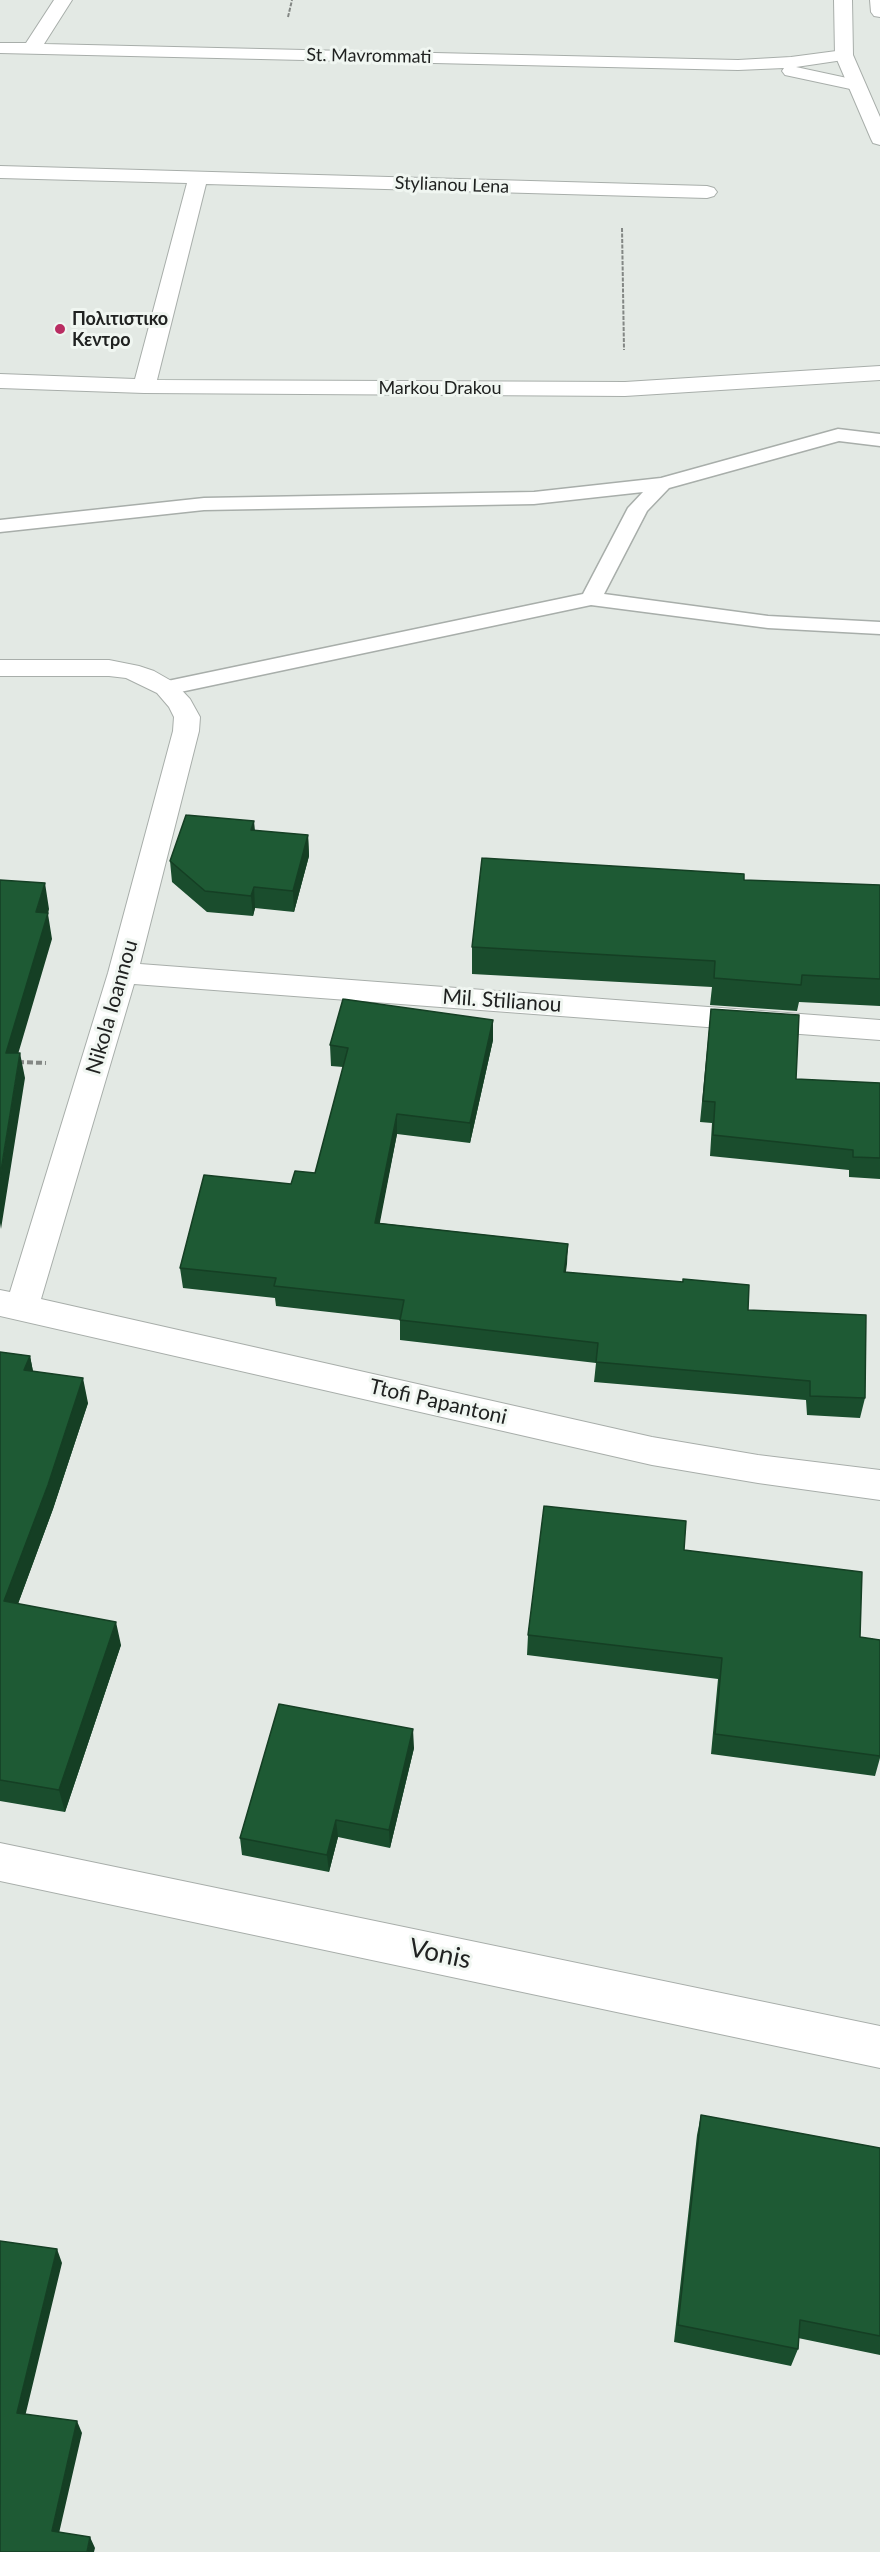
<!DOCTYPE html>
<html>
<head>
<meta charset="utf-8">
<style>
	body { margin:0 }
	canvas { display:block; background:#e3e9e4 }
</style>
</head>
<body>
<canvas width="880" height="2552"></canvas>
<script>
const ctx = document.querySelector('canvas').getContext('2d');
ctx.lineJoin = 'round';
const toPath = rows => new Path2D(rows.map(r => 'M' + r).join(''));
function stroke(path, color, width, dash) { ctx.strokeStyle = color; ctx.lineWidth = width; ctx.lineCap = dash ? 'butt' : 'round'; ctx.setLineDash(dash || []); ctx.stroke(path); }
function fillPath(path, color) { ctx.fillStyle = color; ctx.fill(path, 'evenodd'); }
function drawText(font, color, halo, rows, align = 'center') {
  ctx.font = font + ' Lato,sans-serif'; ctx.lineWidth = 6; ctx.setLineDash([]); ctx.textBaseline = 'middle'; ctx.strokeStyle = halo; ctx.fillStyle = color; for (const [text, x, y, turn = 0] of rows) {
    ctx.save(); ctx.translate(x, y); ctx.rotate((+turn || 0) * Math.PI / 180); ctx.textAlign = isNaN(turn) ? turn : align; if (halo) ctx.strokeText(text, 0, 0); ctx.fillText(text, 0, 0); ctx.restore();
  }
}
const pathFar1 = toPath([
	[288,17,292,0],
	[622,228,624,350]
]);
const path = toPath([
	[18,1062,46,1063]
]);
const service = toPath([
	[838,429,880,434,880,446,839,441,669,488,647,511,604,594,768,616,880,622,880,634,768,628,591,605,166,695,158,693,155,688,158,683,583,594,628,508,643,492,534,504,204,510,0,532,0,520,204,498,534,492,661,478,838,429]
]);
const minor = toPath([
	[54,0,72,0,44,44,738,60,791,57,844,50,850,51,853,55,850,59,796,67,861,81,864,85,861,89,855,90,785,75,782,71,784,68,738,70,0,53,0,43,26,43,54,0],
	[0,166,707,186,714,188,717,192,714,196,707,198,206,184,157,380,625,382,880,366,880,380,625,396,144,393,0,388,0,374,135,379,187,183,0,178,0,166],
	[0,660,109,660,139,666,154,671,175,683,190,699,200,717,199,731,140,964,880,1020,880,1040,134,984,41,1299,652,1437,758,1455,880,1470,880,1500,758,1483,652,1465,0,1316,0,1290,10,1292,108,973,173,731,174,717,169,707,157,693,126,678,109,676,0,676,0,660],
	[0,1843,880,2026,880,2068,0,1881,0,1843]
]);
const secondary = toPath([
	[834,0,852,0,853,55,880,117,880,145,873,143,871,139,835,55,834,0],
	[870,0,880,0,880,17,874,16,871,12,870,0]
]);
const wall = toPath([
	[255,831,308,835,309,856,294,912,255,908,253,916,207,912,172,882,170,861],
	[744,880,880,885,880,1006,799,1002,797,1011,710,1005,712,987,472,974,472,947],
	[711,1009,796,1079,880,1083,880,1179,849,1177,849,1170,710,1156,712,1123,700,1122],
	[493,1040,470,1143,397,1134,379,1223,568,1244,565,1273,748,1310,865,1398,860,1418,807,1415,806,1400,594,1382,596,1363,400,1340,400,1320,276,1306,275,1298,183,1288,180,1268,291,1184,315,1173,343,1067,331,1066,330,1045],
	[0,1352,30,1356,33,1372,88,1403,53,1509,18,1604,121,1645,65,1812,0,1801],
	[684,1550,860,1637,880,1640,880,1758,875,1776,711,1754,718,1679,527,1655,528,1635],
	[414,1748,390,1848,338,1837,329,1872,242,1855,240,1838],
	[701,2115,880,2148,880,2355,798,2338,798,2349,791,2366,674,2342,697,2135]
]);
const shadedWall = toPath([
	[254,821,256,841,251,830],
	[308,835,309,856,294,912,293,891],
	[45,883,49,909,48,914,52,939,11,1078,6,1053,36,912],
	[254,887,255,908,253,916,251,896],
	[493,1020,493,1040,470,1143,470,1123],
	[20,1053,25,1078,1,1229,0,1223,0,1177],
	[397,1114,397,1134,376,1243,375,1223],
	[568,1244,567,1264,563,1293,564,1272],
	[30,1356,35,1381,24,1370],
	[83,1378,88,1403,53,1509,10,1625,4,1601],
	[116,1622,121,1645,65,1812,59,1790],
	[413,1729,414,1748,390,1848,389,1830],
	[336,1820,338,1837,329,1872,327,1855],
	[57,2249,62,2263,23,2425,17,2413],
	[77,2421,82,2433,57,2542,52,2531],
	[90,2537,95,2548,94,2552,87,2552]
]);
const building = toPath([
	[186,815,254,821,251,830,308,835,293,891,254,887,251,896,205,891,170,861,186,815],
	[482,858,744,874,744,880,880,885,880,979,802,975,801,985,714,978,715,961,472,947,482,858],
	[0,880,45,883,36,912,48,913,6,1053,20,1053,0,1177,0,880],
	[343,999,493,1020,470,1123,397,1114,375,1223,568,1244,564,1272,683,1282,683,1279,749,1285,748,1310,866,1315,865,1398,810,1396,810,1381,596,1362,598,1343,400,1320,404,1300,274,1286,276,1278,180,1268,204,1175,291,1184,295,1171,315,1173,348,1048,330,1045,343,999],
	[711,1009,799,1015,796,1079,880,1083,880,1158,853,1157,853,1150,713,1135,715,1102,703,1101,711,1009],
	[0,1352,30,1356,24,1370,83,1378,48,1485,4,1601,116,1622,59,1790,0,1780,0,1352],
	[544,1506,686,1521,684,1550,862,1572,860,1637,880,1640,880,1756,715,1734,722,1658,528,1635,544,1506],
	[279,1704,413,1729,389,1830,336,1820,327,1855,240,1838,279,1704],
	[701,2115,880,2148,880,2336,800,2320,798,2349,678,2325,701,2115],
	[0,2241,57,2249,17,2413,77,2421,52,2531,90,2537,87,2552,0,2552,0,2241]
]);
const markers = [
	[60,329,6,"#b92d62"]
];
const farStreetnames = [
	["St. Mavrommati",369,56,1],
	["Stylianou Lena",452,185,2],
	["Markou Drakou",440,388]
];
const farPoinames = [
	["Πολιτιστικο",72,319],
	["Κεντρο",72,340]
];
const streetNames = [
	["Mil. Stilianou",502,1001,4],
	["Nikola Ioannou",112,1007,-74],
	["Ttofi Papantoni",438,1402,13]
];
const nearStreetnames = [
	["Vonis",440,1954,12]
];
stroke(service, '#a8aeaa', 3);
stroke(minor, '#a8aeaa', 2);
stroke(secondary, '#a8aeaa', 2);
stroke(pathFar1, '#838784', 2, [4, 1.5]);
stroke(path, '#838784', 4, [6, 3]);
fillPath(service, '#fff');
fillPath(minor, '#fff');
fillPath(secondary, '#fff');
fillPath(wall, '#1a4d2d');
fillPath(shadedWall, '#153f24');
fillPath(building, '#1e5a34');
stroke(building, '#153f24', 1.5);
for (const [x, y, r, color] of markers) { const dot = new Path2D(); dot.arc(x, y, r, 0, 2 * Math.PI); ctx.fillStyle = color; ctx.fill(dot); stroke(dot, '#f0f6f1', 2); }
drawText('18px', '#202221', '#f0f6f1', farStreetnames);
drawText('bold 18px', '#202221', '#f0f6f1', farPoinames, 'left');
drawText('21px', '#202221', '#f0f6f1', streetNames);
drawText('26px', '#202221', '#f0f6f1', nearStreetnames);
</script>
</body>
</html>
